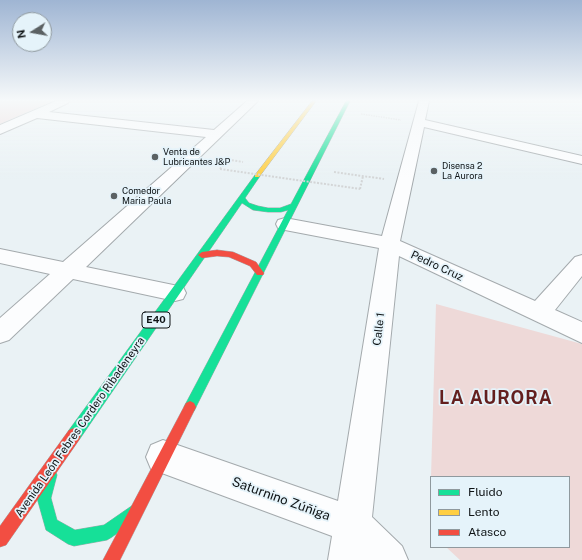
<!DOCTYPE html>
<html>
<head>
<meta charset="utf-8">
<style>
	body { margin:0 }
	#map { position:relative; width:582px; height:560px; overflow:hidden; background:#eaf2f5; font-family:"Public Sans",sans-serif }
	canvas { display:block }
	.legend { position:absolute; left:430px; top:476px; width:140px; height:72px; box-sizing:border-box; background:#e5f3fa; border:1px solid #8f999e; margin:0; padding:5px 7px; list-style:none; font-size:12px; color:#0e1315 }
	.legend li { display:flex; align-items:center; gap:8px; height:20px }
	.legend b { width:20px; border:1px solid #8f999e }
	.north { position:absolute; left:12px; top:12px; width:40px; height:40px; box-sizing:border-box; background:#e5f3fa; border:1px solid #8f999e; border-radius:50%; rotate:259deg; font-size:11px; font-weight:700; line-height:16px; text-align:center; color:#0e1315 }
	.north::after { content:''; display:block; margin:auto; width:14px; height:18px; background:#5b6163; clip-path:polygon(50% 0,100% 100%,50% 72%,0 100%) }
</style>
</head>
<body>
<div id="map">
<canvas width="582" height="560"></canvas>
<ul class="legend">
<li><b style="height:5px;background:#16e098"></b>Fluido</li>
<li><b style="height:5px;background:#ffcf43"></b>Lento</li>
<li><b style="height:5px;background:#f24e42"></b>Atasco</li>
</ul>
<div class="north">N</div>
</div>
<script>
const ctx = document.querySelector('canvas').getContext('2d');
ctx.lineJoin = 'round';
function fillPath(path, color) { ctx.fillStyle = color; ctx.fill(path, 'evenodd'); }
const toPath = rows => new Path2D(rows.map(r => 'M' + r).join(''));
function stroke(path, color, width, dash) { ctx.strokeStyle = color; ctx.lineWidth = width; ctx.lineCap = dash ? 'butt' : 'round'; ctx.setLineDash(dash || []); ctx.stroke(path); }
function drawText(font, color, halo, rows, align = 'center') {
  ctx.font = font + ' "Public Sans",sans-serif'; ctx.lineWidth = 3.5; ctx.setLineDash([]); ctx.textBaseline = 'middle'; ctx.strokeStyle = halo; ctx.fillStyle = color; for (const [text, x, y, turn = 0] of rows) {
    ctx.save(); ctx.translate(x, y); ctx.rotate((+turn || 0) * Math.PI / 180); ctx.textAlign = isNaN(turn) ? turn : align; if (halo) ctx.strokeText(text, 0, 0); ctx.fillText(text, 0, 0); ctx.restore();
  }
}
const green = toPath([
	[0,101,53,101,0,124],
	[436,304,582,344,582,560,460,560,446,547,569,547,569,477,431,477]
]);
const pathFar1 = toPath([
	[361,114,401,120]
]);
const path = toPath([
	[218,158,243,162],
	[220,169,228,160],
	[334,172,384,179],
	[360,189,363,176]
]);
const street = toPath([
	[56,101,69,101,68,103,49,112,214,130,247,101,258,101,86,267,183,287,186,293,183,299,175,301,73,279,9,340,0,343,0,318,50,274,0,263,0,249,63,262,206,137,37,118,0,134,0,125,56,101],
	[419,101,429,101,425,120,582,156,582,164,424,127,400,241,535,301,575,257,582,255,582,276,555,310,582,322,582,343,399,256,372,517,402,546,408,560,328,560,332,536,151,469,146,457,151,445,163,440,338,501,379,248,285,230,278,228,276,224,278,220,285,218,382,236,419,101]
]);
const fast = toPath([
	[346,101,350,101,194,411,190,413,186,411,184,407,186,403,288,210,281,212,268,212,253,210,242,203,79,440,74,442,69,440,67,435,69,430,255,175,260,176,245,198,249,203,258,206,268,208,280,208,291,204,346,101],
	[50,468,55,470,57,475,51,498,57,520,75,530,104,525,133,505,138,508,141,513,138,518,112,537,107,540,74,546,68,544,46,530,37,498,45,470,50,468]
]);
const slow = toPath([
	[312,101,316,101,259,177,255,177,255,175,312,101]
]);
const jam = toPath([
	[217,250,233,252,256,262,264,273,263,275,257,275,250,266,229,257,217,256,202,258,198,255,202,252,217,250],
	[190,401,194,403,196,407,194,411,120,560,103,560,186,403,190,401],
	[74,428,79,430,81,435,79,440,6,545,0,547,0,526,69,430,74,428]
]);
const pathBridge = toPath([
	[220,169,360,189]
]);
const markers = [
	[155,157,4,"#5b6163"],
	[434,171,4,"#5b6163"],
	[114,196,4,"#5b6163"]
];
const farPoinames = [
	["Venta de",163,152],
	["Lubricantes J&P",163,162],
	["Disensa 2",442,166],
	["La Aurora",442,176],
	["Comedor",122,191],
	["Maria Paula",122,201]
];
const shields = [
	[156,320,28]
];
const shieldNames = [
	["E40",156,320]
];
const streetNames = [
	["Pedro Cruz",437,266,25],
	["Calle 1",379,329,-83],
	["Avenida León Febres Cordero Ribadeneyra",80,427,-55]
];
const nearStreetnames = [
	["Saturnino Zúñiga",281,499,20]
];
const nearDistrictnames = [
	["LA AURORA",496,398]
];
fillPath(green, '#eed9d8');
stroke(street, '#a4aaad', 2);
stroke(fast, '#a4aaad', 1);
stroke(slow, '#a4aaad', 1);
stroke(jam, '#a4aaad', 1);
stroke(pathFar1, '#d3d5d6', 1.5, [1.5, 1]);
stroke(path, '#d3d5d6', 2, [2, 1.5]);
fillPath(street, '#fcfdfe');
fillPath(fast, '#16e098');
fillPath(slow, '#ffcf43');
fillPath(jam, '#f24e42');
stroke(pathBridge, '#d3d5d6', 2, [2, 1.5]);
const sky = ctx.createLinearGradient(0, 0, 0, 179);
sky.addColorStop(0, '#9fb5d3');
sky.addColorStop(0.56, '#f6f9fa');
sky.addColorStop(1, '#f6f9fa00');
ctx.fillStyle = sky;
ctx.fillRect(0, 0, 582, 179);
for (const [x, y, r, color] of markers) { const dot = new Path2D(); dot.arc(x, y, r, 0, 2 * Math.PI); ctx.fillStyle = color; ctx.fill(dot); stroke(dot, '#e5f3fa', 1.5); }
drawText('9px', '#0e1315', '#e5f3fa', farPoinames, 'left');
for (const [x, y, w] of shields) { const box = new Path2D(); box.roundRect(x - w / 2, y - 8, w, 16, 3); ctx.fillStyle = '#e5f3fa'; ctx.fill(box); stroke(box, '#0e1315', 1); }
drawText('bold 10px', '#0e1315', null, shieldNames);
drawText('11px', '#0e1315', '#e5f3fa', streetNames);
drawText('13px', '#0e1315', '#e5f3fa', nearStreetnames);
ctx.letterSpacing = '1px';
drawText('bold 18px', '#641f1e', '#e5f3fa', nearDistrictnames);
ctx.letterSpacing = '0px';
</script>
</body>
</html>
